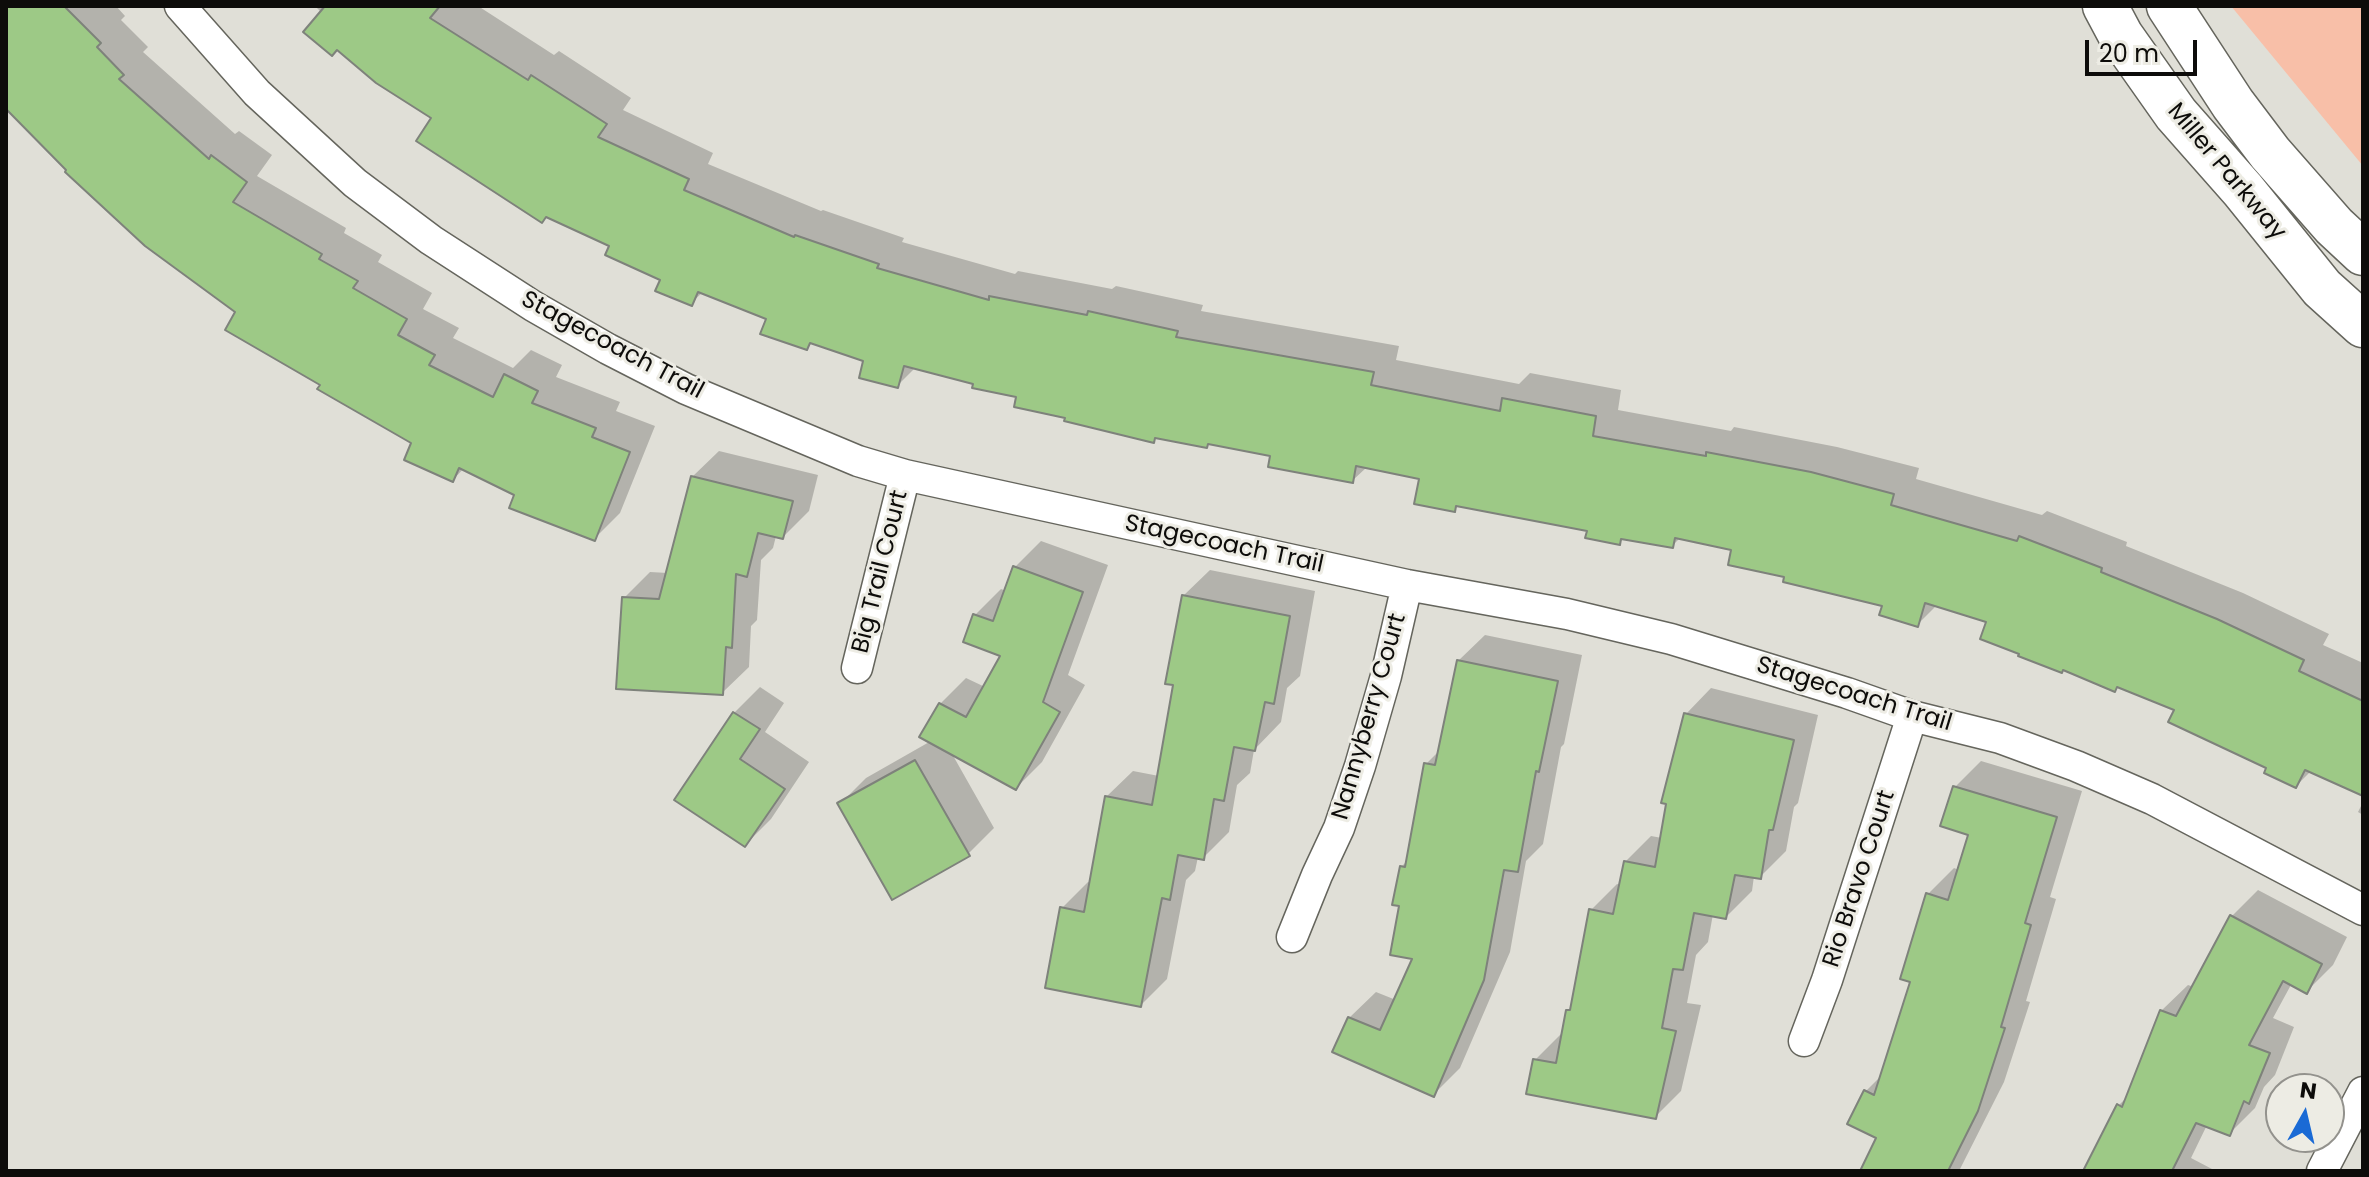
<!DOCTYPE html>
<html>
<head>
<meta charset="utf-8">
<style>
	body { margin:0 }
	#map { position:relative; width:2369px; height:1177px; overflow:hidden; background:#e0dfd7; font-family:Poppins,sans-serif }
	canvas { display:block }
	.frame { position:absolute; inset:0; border:8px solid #0d0c0a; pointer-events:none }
	.north { position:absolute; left:2265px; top:1073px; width:80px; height:80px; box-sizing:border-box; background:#edece4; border:2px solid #93928d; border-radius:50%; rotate:8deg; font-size:22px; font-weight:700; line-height:32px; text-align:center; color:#0d0c0a }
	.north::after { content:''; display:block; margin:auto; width:28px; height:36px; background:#1a6ad5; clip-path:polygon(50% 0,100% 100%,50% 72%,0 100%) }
	.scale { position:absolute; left:2085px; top:40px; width:112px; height:36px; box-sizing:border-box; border:4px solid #0d0c0a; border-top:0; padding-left:10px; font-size:24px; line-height:28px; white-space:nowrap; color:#0d0c0a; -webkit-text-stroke:6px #edece4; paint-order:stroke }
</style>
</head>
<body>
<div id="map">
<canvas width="2369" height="1177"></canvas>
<div class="frame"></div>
<div class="north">N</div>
<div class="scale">20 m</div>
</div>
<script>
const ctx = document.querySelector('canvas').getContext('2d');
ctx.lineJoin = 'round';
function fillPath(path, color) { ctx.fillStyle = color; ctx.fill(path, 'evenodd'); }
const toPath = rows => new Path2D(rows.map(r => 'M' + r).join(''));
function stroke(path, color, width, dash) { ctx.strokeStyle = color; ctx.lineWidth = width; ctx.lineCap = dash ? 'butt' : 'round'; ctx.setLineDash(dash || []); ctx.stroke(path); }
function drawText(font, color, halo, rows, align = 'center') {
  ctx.font = font + ' Poppins,sans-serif'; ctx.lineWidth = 6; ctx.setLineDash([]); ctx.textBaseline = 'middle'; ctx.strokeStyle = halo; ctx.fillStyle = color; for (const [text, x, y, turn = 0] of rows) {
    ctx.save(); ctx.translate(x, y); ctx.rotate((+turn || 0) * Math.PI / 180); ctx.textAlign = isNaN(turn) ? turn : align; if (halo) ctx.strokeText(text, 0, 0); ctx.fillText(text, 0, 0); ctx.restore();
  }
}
const green = toPath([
	[2231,6,2363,6,2363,166]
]);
const shadow = toPath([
	[6,6,116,6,125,16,121,20,148,47,143,52,235,134,239,131,272,155,257,176,346,228,344,233,382,255,378,262,432,293,423,309,459,328,453,338,513,368,531,350,562,365,556,377,620,402,616,411,655,426,620,513,594,539,517,494,464,468,453,480,414,442,322,384,69,170,6,106],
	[315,6,478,6,554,55,559,51,631,98,623,110,713,153,708,164,821,211,823,210,904,238,902,242,1015,274,1018,271,1112,289,1116,286,1203,305,1201,311,1399,346,1396,360,1519,384,1530,373,1621,390,1618,410,1731,431,1734,427,1837,447,1919,468,1916,479,2042,515,2047,511,2127,542,2126,546,2243,593,2329,634,2323,645,2363,663,2363,794,2311,771,2296,786,2177,709,1989,620,1937,605,1917,625,1885,604,1786,575,1733,548,1681,537,1672,546,1625,537,1619,543,1589,529,1459,505,1454,510,1421,477,1367,467,1352,481,1273,454,1210,443,1207,446,1157,437,1153,440,1067,416,1018,395,916,367,897,386,866,360,812,342,806,348,768,318,703,292,691,303,662,279,337,48,322,13],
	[719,451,818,475,809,511,783,537,776,536,773,548,761,560,757,620,751,626,749,667,722,693,624,598,650,572,668,573,692,477],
	[1041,541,1108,565,1068,675,1085,685,1042,762,1016,788,951,752,994,828,968,854,840,804,866,778,931,741,940,704,966,678,985,687,1003,655,975,615,1001,589,1006,591,1015,567],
	[1210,570,1315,591,1300,676,1287,688,1281,722,1254,750,1250,773,1237,785,1229,832,1203,858,1198,857,1195,871,1186,880,1167,979,1141,1005,1062,908,1088,882,1091,883,1106,797,1133,771,1159,776,1176,684,1183,596],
	[1485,635,1582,655,1564,744,1561,747,1543,844,1526,861,1510,952,1460,1068,1434,1094,1349,1018,1376,992,1396,1000,1415,957,1401,904,1401,867,1408,860,1426,764,1440,750,1458,661],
	[760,687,784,703,765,732,809,762,771,819,745,845,734,713],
	[1711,688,1818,715,1798,803,1794,807,1786,851,1760,877,1754,876,1752,891,1726,917,1713,914,1708,942,1696,955,1687,1003,1701,1005,1681,1091,1655,1117,1535,1060,1561,1034,1563,1035,1568,1011,1573,1006,1591,910,1617,884,1621,885,1625,862,1651,836,1662,838,1686,714],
	[1981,761,2082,791,2050,897,2056,899,2026,1001,2030,1002,2004,1082,1959,1171,1862,1171,1879,1137,1866,1091,1882,1075,1913,981,1928,894,1954,868,1959,870,1970,833,1955,787],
	[2363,802,2363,815,2358,812],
	[2258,890,2347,937,2333,965,2307,991,2292,983,2273,1018,2294,1027,2275,1075,2264,1087,2255,1108,2229,1134,2207,1125,2191,1158,2212,1169,2211,1171,2085,1171,2119,1105,2129,1095,2161,1011,2188,985,2194,987,2232,916]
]);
const building = toPath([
	[6,6,64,6,101,43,97,47,124,75,119,79,209,159,211,155,247,182,233,202,322,254,319,259,358,281,353,288,407,319,398,335,435,355,429,365,493,397,504,374,538,391,532,403,596,428,592,437,630,452,595,541,509,508,514,495,459,468,453,482,404,460,411,443,317,389,320,385,225,330,235,312,145,246,65,172,66,170,6,109,6,6],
	[325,6,440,6,430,18,528,80,531,75,607,124,598,137,689,179,684,190,794,237,795,235,879,264,877,268,989,300,989,296,1087,315,1088,311,1178,331,1176,337,1374,372,1371,385,1500,411,1502,398,1596,416,1593,436,1706,456,1706,452,1811,472,1894,494,1891,505,2017,541,2019,536,2102,568,2101,572,2217,619,2304,660,2299,671,2363,701,2363,796,2305,770,2296,788,2264,773,2266,768,2168,722,2174,710,2117,687,2115,692,2063,670,2062,673,2018,656,2019,654,1980,639,1986,622,1925,603,1918,627,1879,615,1882,606,1783,582,1784,577,1728,565,1731,550,1675,538,1673,548,1621,539,1620,545,1585,538,1587,531,1456,506,1455,512,1414,504,1419,479,1356,466,1353,483,1268,467,1270,456,1208,444,1207,448,1155,438,1154,443,1064,421,1065,418,1014,407,1016,397,972,388,973,384,904,366,898,388,859,378,863,361,810,343,807,350,760,334,766,319,698,292,692,306,655,291,660,280,605,255,609,246,546,217,542,223,416,141,431,118,376,83,337,50,332,56,303,32,325,6],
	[691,476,793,501,783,539,758,533,747,577,736,574,732,648,726,647,723,695,616,689,622,597,659,599,691,476],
	[1013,566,1083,592,1043,702,1060,712,1016,790,919,737,939,703,966,717,1000,656,963,642,973,614,993,621,1013,566],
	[1182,595,1290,616,1274,704,1265,702,1255,751,1234,747,1224,801,1214,799,1204,860,1178,855,1170,900,1162,898,1141,1007,1045,988,1060,907,1084,912,1105,796,1152,805,1173,685,1165,684,1182,595],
	[1457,660,1558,681,1539,772,1536,771,1518,872,1504,870,1484,980,1434,1097,1332,1052,1348,1017,1380,1030,1412,959,1390,955,1399,906,1392,905,1400,866,1405,867,1424,763,1435,765,1457,660],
	[733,712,760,729,740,759,785,789,745,847,674,800,733,712],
	[1684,713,1794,740,1773,830,1769,830,1761,879,1735,875,1726,919,1694,913,1683,970,1673,969,1662,1028,1676,1031,1656,1119,1526,1094,1533,1059,1556,1063,1566,1010,1570,1010,1589,909,1613,914,1624,861,1655,867,1666,804,1661,803,1684,713],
	[915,760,970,856,892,900,837,803,915,760],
	[1953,786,2057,817,2025,923,2031,925,2001,1027,2005,1028,1978,1111,1948,1171,1860,1171,1876,1138,1847,1124,1864,1090,1874,1095,1910,982,1900,979,1926,893,1948,900,1968,835,1940,826,1953,786],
	[2230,915,2322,964,2307,994,2283,981,2249,1045,2270,1053,2249,1104,2244,1101,2230,1136,2196,1123,2172,1171,2083,1171,2117,1104,2122,1107,2160,1010,2176,1016,2230,915]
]);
const street = toPath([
	[180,6,257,93,355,183,431,240,533,306,608,349,686,389,858,461,905,475,1407,585,1567,614,1671,639,1847,693,1912,716,2000,738,2076,766,2152,799,2363,910],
	[857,668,905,475],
	[1292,937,1317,875,1339,828,1360,766,1386,676,1407,585],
	[1804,1041,1827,980,1912,716],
	[2322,1171,2363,1092]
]);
const secondary = toPath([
	[2105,6,2121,36,2176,114,2243,190,2322,288,2363,325],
	[2169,6,2233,104,2270,153,2334,226,2363,253]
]);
const streetNames = [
	["Miller Parkway",2226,172,50],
	["Stagecoach Trail",612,346,28],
	["Stagecoach Trail",1224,545,12],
	["Big Trail Court",881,572,-76],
	["Stagecoach Trail",1854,695,17],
	["Nannyberry Court",1370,717,-74],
	["Rio Bravo Court",1860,879,-72]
];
fillPath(green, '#f8bfa8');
fillPath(shadow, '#0003');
fillPath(building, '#9dc986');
stroke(building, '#7e827b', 2);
stroke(street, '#65655d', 33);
stroke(secondary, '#65655d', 47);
stroke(street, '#fff', 30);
stroke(secondary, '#fff', 44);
drawText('24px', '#0d0c0a', '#edece4', streetNames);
</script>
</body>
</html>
